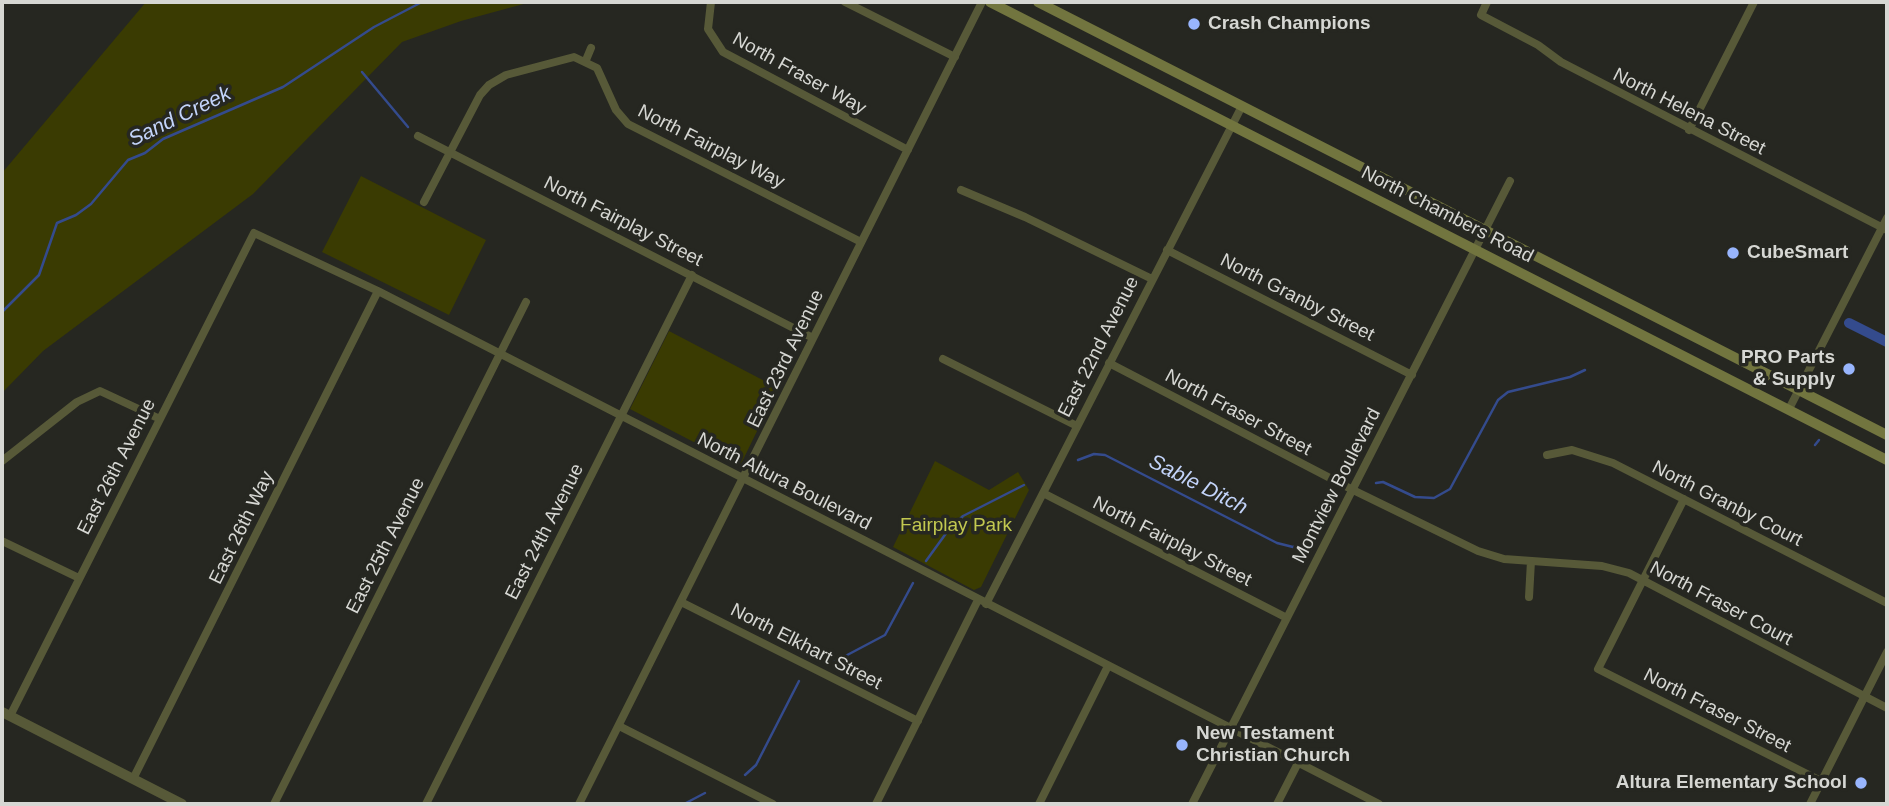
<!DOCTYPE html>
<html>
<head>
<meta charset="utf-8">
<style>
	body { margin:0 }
	#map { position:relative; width:1889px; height:806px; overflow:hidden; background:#262721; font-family:Helvetica,sans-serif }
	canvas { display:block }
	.frame { position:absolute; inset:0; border:4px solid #d6d7d3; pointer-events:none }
</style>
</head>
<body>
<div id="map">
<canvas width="1889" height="806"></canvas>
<div class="frame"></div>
</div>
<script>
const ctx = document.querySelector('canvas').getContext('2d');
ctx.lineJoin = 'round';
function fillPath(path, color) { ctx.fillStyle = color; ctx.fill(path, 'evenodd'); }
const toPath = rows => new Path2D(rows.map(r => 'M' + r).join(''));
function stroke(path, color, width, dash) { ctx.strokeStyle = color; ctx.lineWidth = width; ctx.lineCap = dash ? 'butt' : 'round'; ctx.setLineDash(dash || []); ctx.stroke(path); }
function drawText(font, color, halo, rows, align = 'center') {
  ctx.font = font + ' Helvetica,sans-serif'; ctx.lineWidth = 7; ctx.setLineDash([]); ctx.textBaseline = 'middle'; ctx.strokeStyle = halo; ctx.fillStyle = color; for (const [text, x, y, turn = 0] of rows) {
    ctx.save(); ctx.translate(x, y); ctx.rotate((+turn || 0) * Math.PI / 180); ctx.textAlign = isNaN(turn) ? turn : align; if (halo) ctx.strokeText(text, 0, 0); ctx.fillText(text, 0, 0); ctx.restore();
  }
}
const green = toPath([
	[146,2,531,2,461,21,402,42,253,194,43,351,2,393,2,173],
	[361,176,486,240,449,315,322,252],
	[669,331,778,388,740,466,630,409],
	[935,461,989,490,1018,472,1029,490,981,587,974,590,893,547]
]);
const stream = toPath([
	[362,72,408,127],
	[2,312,39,275,57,223,76,215,91,204,128,160,145,153,163,139,283,87,374,27,422,2],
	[1815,445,1819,440],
	[1078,460,1094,454,1105,455,1277,543,1293,547,1304,544],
	[1376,483,1383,482,1415,497,1434,498,1450,489,1498,400,1508,392,1570,377,1585,370],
	[926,561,947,532,963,516,1024,485],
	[834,662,885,635,913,583],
	[745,775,756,765,799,681],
	[684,804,705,793]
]);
const canal = toPath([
	[1849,323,1887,342]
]);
const minor = toPath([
	[711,2,708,29,723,52,908,150],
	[845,2,955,57],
	[1487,2,1481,15,1538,45,1561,62,1887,230],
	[586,60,591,48],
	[1689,130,1754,2],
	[418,136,813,338],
	[961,190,1025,217,1152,279],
	[424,202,480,95,489,85,506,75,574,57,597,68,616,110,628,124,861,242],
	[1167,250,1412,375],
	[943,359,1077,426],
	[1109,363,1353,490,1478,551,1504,559,1602,566,1629,573,1887,708],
	[1789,409,1887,218],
	[1547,455,1572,450,1613,463,1887,603],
	[2,461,77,402,100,391,160,419],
	[1043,493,1287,618],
	[1684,499,1598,669,1821,781],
	[2,541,79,578],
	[1529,597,1531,561],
	[681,602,918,721],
	[986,604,1242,106],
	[10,716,254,233,378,291,1379,804],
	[619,726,773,804],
	[133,779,378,291],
	[274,804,526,302],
	[426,804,692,275],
	[579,804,982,2],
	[876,804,978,600],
	[1039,804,1108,666],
	[1192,804,1510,181],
	[1277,804,1298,763],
	[1810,804,1887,652]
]);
const tertiary = toPath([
	[2,712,182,804]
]);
const secondary = toPath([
	[990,2,1887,460],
	[1038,2,1887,435]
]);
const markers = [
	[1194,24,7,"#98b5fd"],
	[1733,253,7,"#98b5fd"],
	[1849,369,7,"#98b5fd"],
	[1182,745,7,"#98b5fd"],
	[1861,783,7,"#98b5fd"]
];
const poiNames = [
	["Crash Champions",1208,24],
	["CubeSmart",1747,253],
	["PRO Parts",1835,358,"right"],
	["& Supply",1835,380,"right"],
	["New Testament",1196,734],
	["Christian Church",1196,756],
	["Altura Elementary School",1847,783,"right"]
];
const streetNames = [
	["North Fraser Way",799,74,29],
	["North Helena Street",1689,112,27],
	["North Fairplay Way",711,147,27],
	["North Chambers Road",1447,215,27],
	["North Fairplay Street",623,222,27],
	["North Granby Street",1297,298,27],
	["East 22nd Avenue",1099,347,-63],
	["East 23rd Avenue",786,359,-64],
	["North Fraser Street",1238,413,28],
	["East 26th Avenue",117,467,-63],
	["North Altura Boulevard",784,482,27],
	["Montview Boulevard",1337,486,-63],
	["North Granby Court",1727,504,27],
	["East 26th Way",242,528,-64],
	["East 24th Avenue",545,532,-63],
	["North Fairplay Street",1172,542,27],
	["East 25th Avenue",386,546,-63],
	["North Fraser Court",1721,604,28],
	["North Elkhart Street",806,647,27],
	["North Fraser Street",1717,711,27]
];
const parkNames = [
	["Fairplay Park",956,526]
];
const waterNames = [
	["Sand Creek",180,117,-26],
	["Sable Ditch",1198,485,27]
];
fillPath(green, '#3a3b02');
stroke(stream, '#344b8d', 2.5);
stroke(canal, '#344b8d', 10);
stroke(minor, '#575938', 8);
stroke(tertiary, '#575938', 10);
stroke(secondary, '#72753f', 10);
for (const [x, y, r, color] of markers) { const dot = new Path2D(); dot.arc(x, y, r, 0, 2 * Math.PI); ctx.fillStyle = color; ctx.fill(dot); stroke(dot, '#262721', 2.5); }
drawText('bold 19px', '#d6d7d3', '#262721', poiNames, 'left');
drawText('19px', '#d6d7d3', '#262721', streetNames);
drawText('19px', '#c2c850', '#262721', parkNames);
drawText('italic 21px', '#c3d4fa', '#262721', waterNames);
</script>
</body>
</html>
